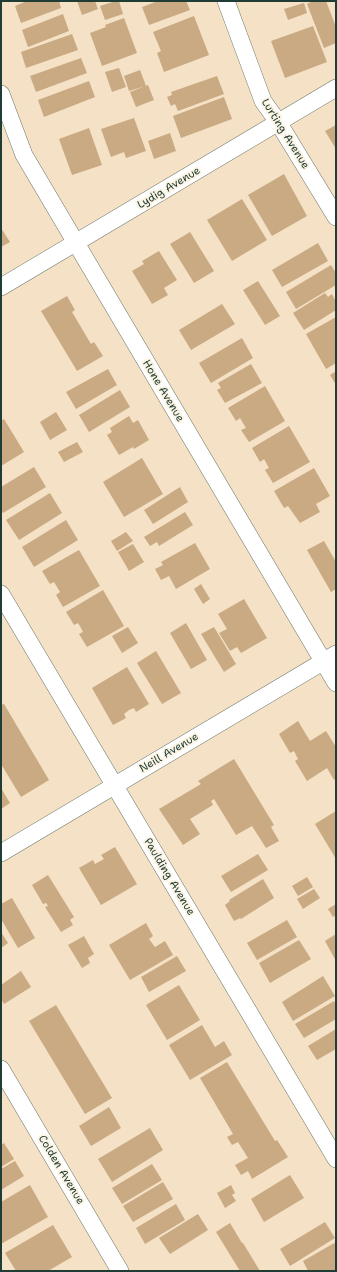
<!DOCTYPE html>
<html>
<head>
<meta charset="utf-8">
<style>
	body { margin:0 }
	#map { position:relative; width:337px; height:1272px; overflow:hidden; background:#f4e1c6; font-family:"Shantell Sans",sans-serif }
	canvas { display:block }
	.frame { position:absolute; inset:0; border:2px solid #1f3d34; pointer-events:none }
</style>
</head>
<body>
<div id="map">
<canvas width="337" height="1272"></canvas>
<div class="frame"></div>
</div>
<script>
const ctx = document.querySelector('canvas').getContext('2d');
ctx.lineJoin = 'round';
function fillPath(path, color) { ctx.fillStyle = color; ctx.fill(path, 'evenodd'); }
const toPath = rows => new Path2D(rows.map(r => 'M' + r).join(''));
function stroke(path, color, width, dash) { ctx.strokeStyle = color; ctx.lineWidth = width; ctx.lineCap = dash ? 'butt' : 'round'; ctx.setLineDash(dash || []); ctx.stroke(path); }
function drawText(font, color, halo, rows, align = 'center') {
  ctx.font = font + ' "Shantell Sans",sans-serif'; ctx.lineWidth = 4; ctx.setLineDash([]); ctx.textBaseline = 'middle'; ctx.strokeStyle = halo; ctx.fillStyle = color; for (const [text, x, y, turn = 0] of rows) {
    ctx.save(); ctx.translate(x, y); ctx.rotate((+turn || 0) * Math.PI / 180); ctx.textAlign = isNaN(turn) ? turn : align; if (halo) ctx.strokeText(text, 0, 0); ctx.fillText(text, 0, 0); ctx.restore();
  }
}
const building = toPath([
	[27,1,59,1,61,8,21,23,15,6],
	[77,1,95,1,98,9,82,15],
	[116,1,119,1,123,14,105,20,100,6],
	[158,1,186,1,190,10,149,25,142,7],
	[310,1,326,1,336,27,336,43,324,48,307,4,311,2],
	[304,3,307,13,288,20,284,9],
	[63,14,69,31,28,47,22,30],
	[194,16,209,55,164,72,157,53,161,51,153,32],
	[124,18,137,53,102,66,90,33,106,27,105,25],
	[313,26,327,62,285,78,271,41],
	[72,34,78,50,26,68,21,52],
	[81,58,87,73,36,92,30,76],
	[119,68,126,87,112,92,105,72],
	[140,70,146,86,129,91,124,76],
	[217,76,224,94,178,111,175,104,171,106,167,97,172,95,171,92],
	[89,81,95,97,44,117,38,100],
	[148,85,154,100,136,107,130,92],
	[224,97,232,119,181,138,173,116],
	[134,118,146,151,126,158,124,152,111,157,101,129],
	[336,125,336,149,325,131],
	[89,128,102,165,72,175,59,139],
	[170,133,176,151,154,159,148,141],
	[284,174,307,216,272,236,248,195],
	[242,199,267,240,232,261,207,220],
	[1,228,10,242,1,247],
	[190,232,214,271,194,283,170,244],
	[318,243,328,261,282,287,272,270],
	[159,251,177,280,164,288,168,295,152,304,132,271,144,264,142,261],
	[331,265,336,273,336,285,296,309,286,292],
	[258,281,280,316,265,325,243,290],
	[325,293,328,297,332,294,336,302,336,310,304,330,293,313],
	[67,296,75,310,72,312,91,344,94,342,103,356,77,371,41,311],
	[222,304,235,324,191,350,179,330],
	[336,317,336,363,326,369,306,334],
	[242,338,253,358,211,383,199,363],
	[251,364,262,383,225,403,217,390,221,388,218,383],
	[108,369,117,385,76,409,66,392],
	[336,371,336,385,330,375],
	[265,386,285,421,249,442,241,430,246,428,240,418,236,421,228,408],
	[120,390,130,407,89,432,79,415],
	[56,412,67,430,50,440,40,422],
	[129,416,133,423,138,420,149,440,134,449,133,447,119,455,107,435,112,432,110,428],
	[4,419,24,452,1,466,1,421],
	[289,426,310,462,273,483,265,470,269,468,264,459,260,462,252,448],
	[77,442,83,452,64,462,58,452],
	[142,458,163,494,124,517,103,482],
	[34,467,46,487,3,513,1,510,1,487],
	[314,468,330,496,316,504,320,512,300,523,288,506,284,508,274,491],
	[180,487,188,502,153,524,144,510],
	[50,493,62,513,19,540,6,520],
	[185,512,193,525,159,546,157,542,150,546,144,537],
	[66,520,78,540,34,567,22,547],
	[126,532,133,541,117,551,111,541],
	[324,541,336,562,336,589,331,592,307,550],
	[195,543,210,569,176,589,169,576,161,580,155,569,163,565,161,562],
	[133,544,144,562,129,571,118,552],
	[79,550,100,586,63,607,56,595,60,592,54,582,50,584,42,571],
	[201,584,210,599,203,604,194,589],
	[103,590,124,626,87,647,79,634,83,632,81,628,78,623,74,625,66,612],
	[244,599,267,638,241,653,237,647,230,651,219,633,227,629,218,614],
	[186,623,207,660,191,669,170,633],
	[128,627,138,643,122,653,112,636],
	[214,627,236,664,224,672,201,634],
	[156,651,181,693,162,704,137,663],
	[127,667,149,704,136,712,134,708,129,710,124,714,126,718,113,725,92,688],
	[4,704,49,780,21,797,1,764,1,705],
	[298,721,310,741,326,731,336,747,336,778,334,780,327,768,307,781,295,761,298,759,294,751,290,753,279,734],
	[234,759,274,825,271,827,279,841,266,848,252,826,236,835,214,799,211,801,213,805,190,819,200,834,183,845,159,809,201,784,198,781],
	[1,788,10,803,1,809],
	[336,811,336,859,315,824],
	[115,847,137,884,101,905,79,868,93,860,95,864,104,859,101,855],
	[258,854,268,870,231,892,221,876],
	[48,875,74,917,70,920,73,925,61,932,45,907,48,906,46,903,43,904,32,885],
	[307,877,313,887,298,896,292,886],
	[263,879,274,898,241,919,240,918,234,921,225,905,230,901,229,900],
	[314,889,320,898,303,909,297,899],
	[12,898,35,938,18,948,1,919,1,904],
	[336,904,336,918,335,916,333,917,328,909],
	[287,920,297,937,257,960,247,943],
	[146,923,153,936,149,939,155,947,165,941,173,955,130,980,109,945],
	[1,932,8,943,1,948],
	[336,934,336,961,325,941],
	[84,936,94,954,88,958,90,963,82,968,68,945],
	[299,940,311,959,270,983,259,963],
	[177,956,186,971,149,992,141,977],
	[21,971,31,987,4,1004,1,999,1,985],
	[323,976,335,996,293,1021,282,1002],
	[179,985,200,1020,167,1040,146,1005],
	[334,1001,336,1005,336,1019,304,1038,295,1024],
	[56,1005,112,1098,85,1114,29,1021],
	[202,1025,215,1047,224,1041,232,1055,190,1080,169,1045],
	[336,1029,336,1049,317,1060,308,1046],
	[227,1062,275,1141,277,1140,288,1157,252,1179,248,1171,241,1175,235,1165,248,1158,238,1142,232,1145,227,1137,233,1134,200,1078],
	[109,1107,121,1128,91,1146,79,1126],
	[150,1128,163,1150,112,1182,98,1159],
	[4,1143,14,1159,1,1167,1,1145],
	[15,1161,24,1176,1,1190,1,1169],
	[152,1164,162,1180,122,1204,112,1188],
	[290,1175,304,1198,264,1222,251,1199],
	[163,1182,173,1199,133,1222,123,1206],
	[30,1185,48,1217,1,1244,1,1202],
	[231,1185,235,1193,232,1195,236,1201,225,1208,217,1193],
	[176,1204,185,1220,145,1244,136,1228],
	[198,1214,208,1230,170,1254,159,1238],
	[325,1222,335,1238,290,1266,280,1249],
	[230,1223,242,1243,243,1243,260,1271,240,1271,216,1232],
	[53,1225,72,1257,48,1271,16,1271,5,1253],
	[336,1242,336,1271,308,1271,303,1261]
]);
const street = toPath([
	[226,1,263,101,278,122,336,217],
	[1,94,24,155,336,683],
	[1,287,336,88],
	[1,594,336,1159],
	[1,853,336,654],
	[1,1069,120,1271]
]);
const streetNames = [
	["Lurting Avenue",285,134,58],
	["Lydig Avenue",169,188,-31],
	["Hone Avenue",163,391,59],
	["Neill Avenue",169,753,-31],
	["Paulding Avenue",169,877,59],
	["Colden Avenue",61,1170,59]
];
fillPath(building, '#c9aa82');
stroke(street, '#6a7667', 18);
stroke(street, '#fff', 17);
drawText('11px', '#1f3d34', '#fcf5e5', streetNames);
</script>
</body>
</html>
